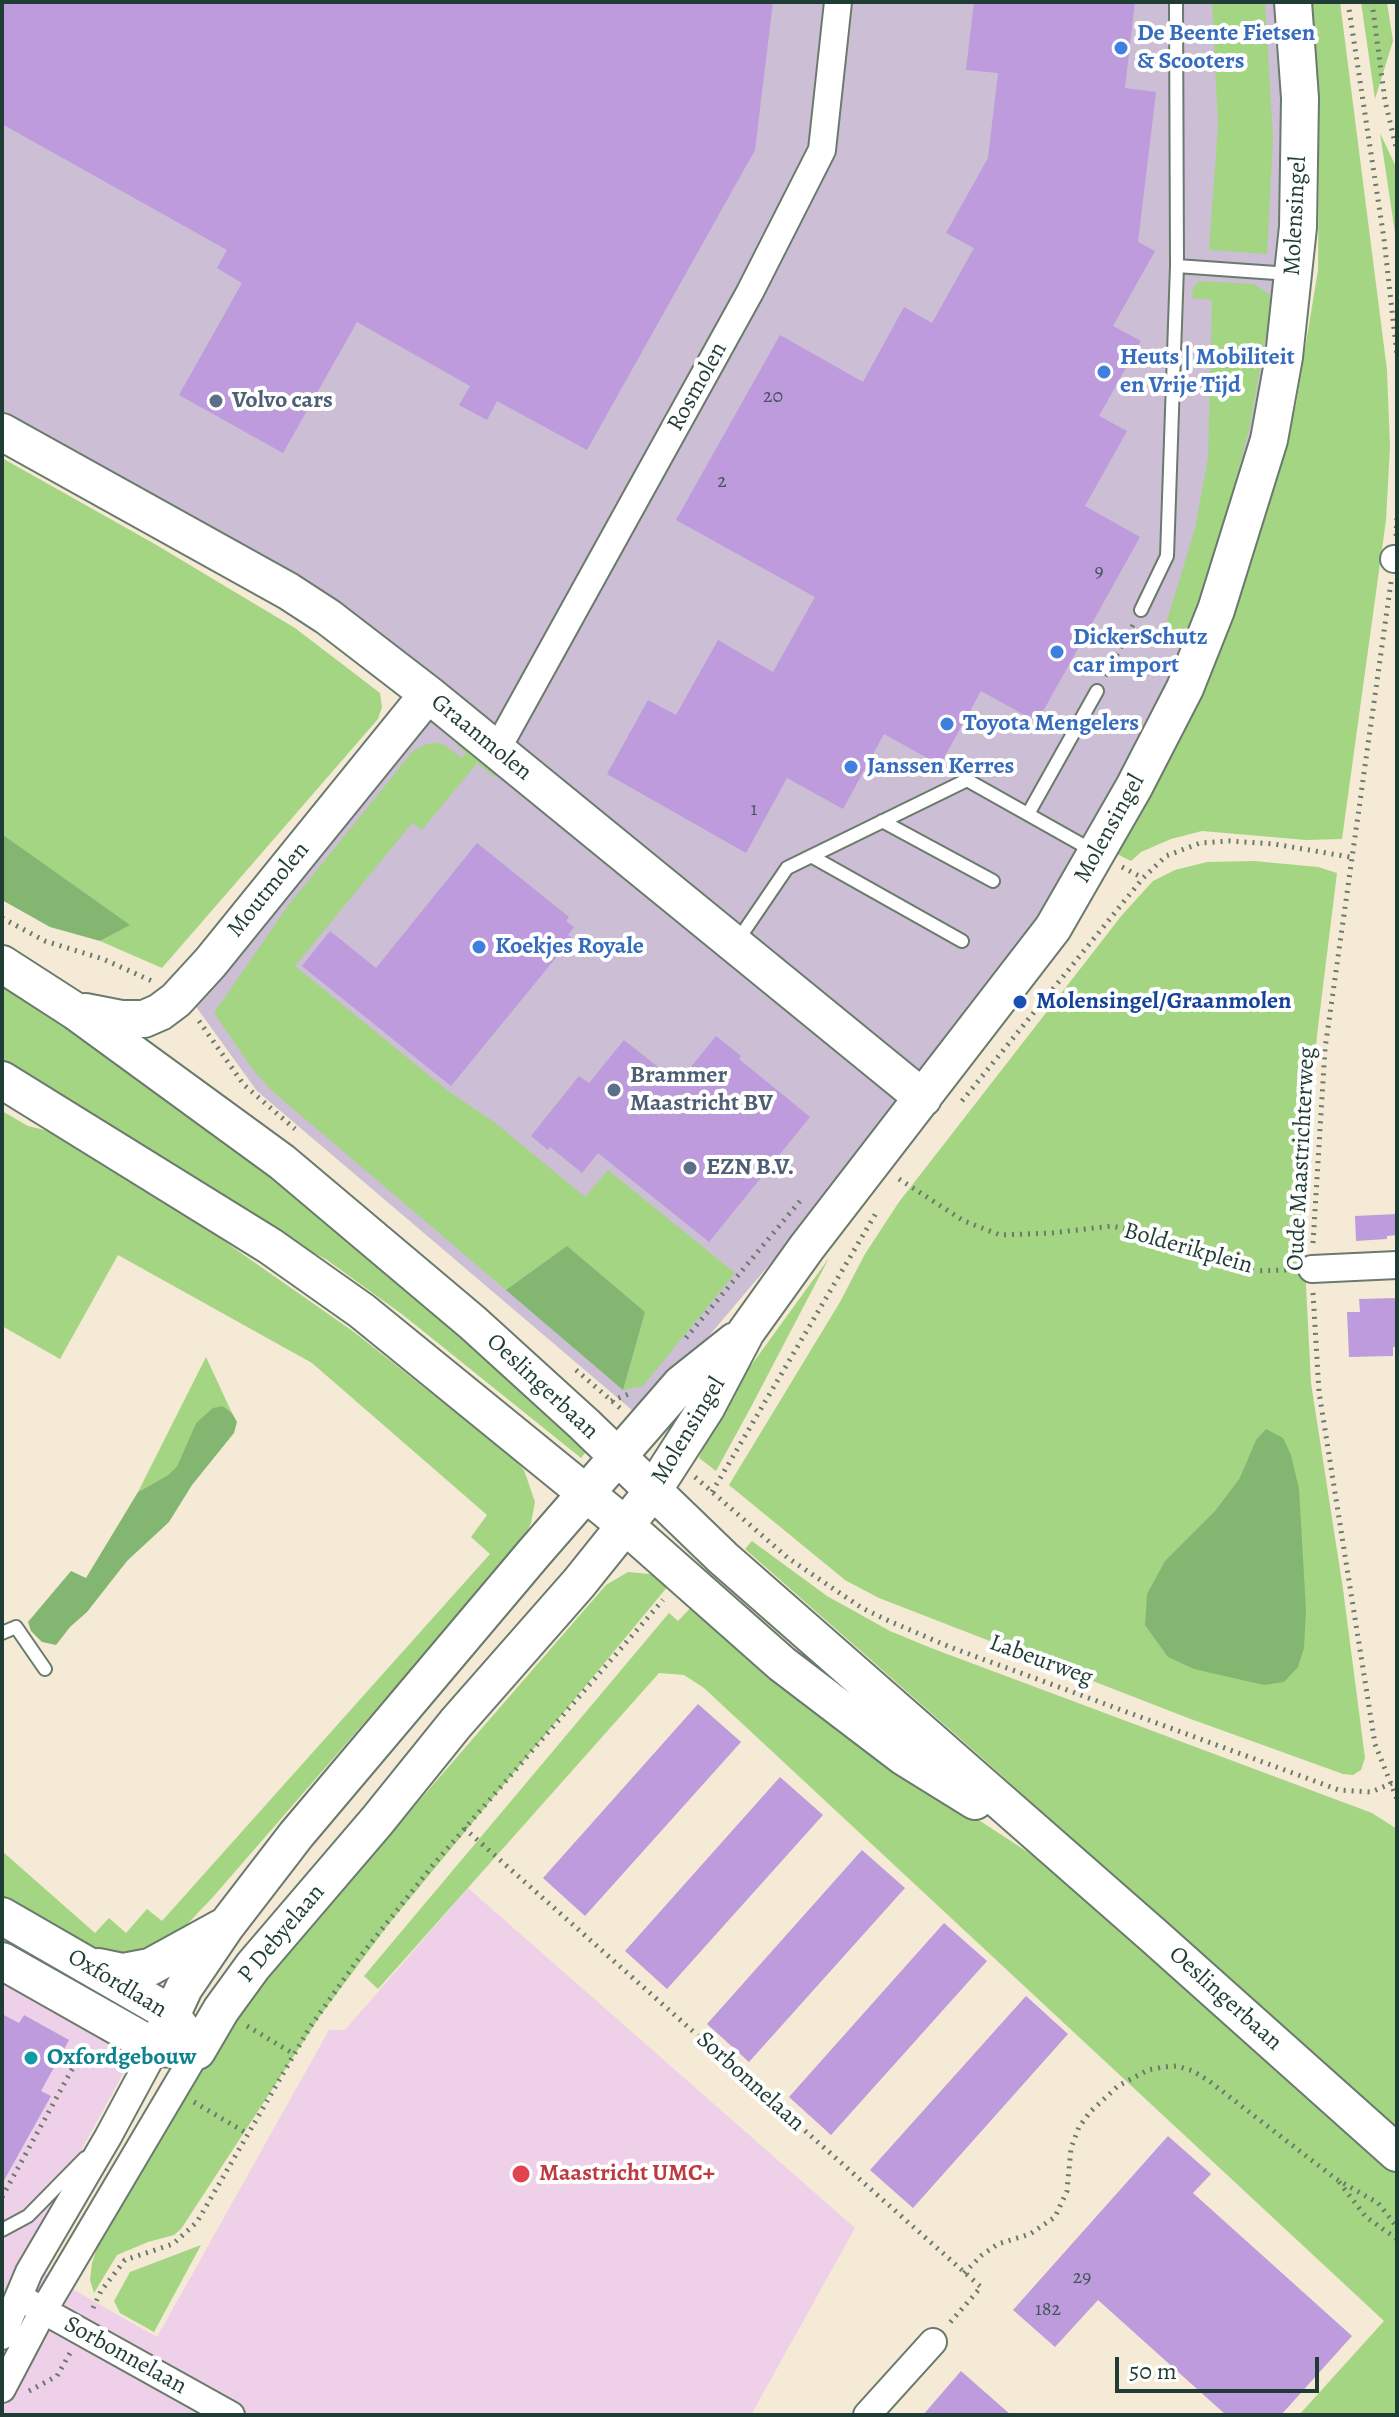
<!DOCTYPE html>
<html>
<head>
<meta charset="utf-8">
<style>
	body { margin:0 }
	#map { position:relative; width:1399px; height:2417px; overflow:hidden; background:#f5ead5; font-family:Alegreya,serif }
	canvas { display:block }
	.frame { position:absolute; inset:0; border:4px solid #1f3d34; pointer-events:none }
	.scale { position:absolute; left:1115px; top:2357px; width:204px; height:36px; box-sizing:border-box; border:4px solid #1f3d34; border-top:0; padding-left:10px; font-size:24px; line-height:28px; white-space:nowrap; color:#1f3d34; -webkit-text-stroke:6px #fff; paint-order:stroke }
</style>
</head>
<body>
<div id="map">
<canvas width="1399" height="2417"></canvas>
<div class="frame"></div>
<div class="scale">50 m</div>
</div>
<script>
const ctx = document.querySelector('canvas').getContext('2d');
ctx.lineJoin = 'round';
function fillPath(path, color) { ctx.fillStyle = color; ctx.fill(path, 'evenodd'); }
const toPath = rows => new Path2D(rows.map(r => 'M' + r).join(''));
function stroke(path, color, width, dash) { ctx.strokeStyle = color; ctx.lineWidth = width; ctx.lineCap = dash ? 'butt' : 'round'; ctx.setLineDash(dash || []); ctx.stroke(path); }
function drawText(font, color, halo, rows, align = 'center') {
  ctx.font = font + ' Alegreya,serif'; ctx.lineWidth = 8; ctx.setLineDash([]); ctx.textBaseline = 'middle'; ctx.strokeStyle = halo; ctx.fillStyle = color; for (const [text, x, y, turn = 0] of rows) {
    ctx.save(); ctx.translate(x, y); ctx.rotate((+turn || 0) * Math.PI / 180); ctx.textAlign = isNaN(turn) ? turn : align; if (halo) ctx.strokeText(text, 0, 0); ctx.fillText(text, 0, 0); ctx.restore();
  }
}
const built = toPath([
	[468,1888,855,2228,751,2415,2,2415,2,1975,135,2052,21,2260,157,2337,329,2030,345,2030]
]);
const industrial = toPath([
	[2,2,1277,2,1288,100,1280,309,1265,391,1217,565,1165,705,1051,919,899,1112,640,1417,257,1091,194,1004,429,715,265,571,2,422]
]);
const green = toPath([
	[1212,2,1265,2,1273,138,1267,254,1209,250,1218,126],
	[1310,2,1340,2,1387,370,1390,447,1386,520,1342,839,1306,840,1202,831,1171,839,1141,852,1131,861,1117,854,1207,680,1237,607,1296,404,1318,270,1319,142],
	[1361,2,1387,2,1393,41,1375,99],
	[1380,133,1397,169,1397,246],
	[1199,281,1254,284,1269,294,1271,308,1249,430,1219,542,1206,587,1185,641,1174,647,1160,643,1195,529,1208,458,1212,300,1192,298,1193,288],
	[2,458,153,543,295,628,380,693,382,707,378,719,162,968,100,941,129,925,2,834],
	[462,737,501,770,495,777,477,763,422,830,412,823,295,966,448,1091,494,1122,585,1197,608,1170,735,1273,643,1386,623,1390,645,1312,567,1246,506,1290,270,1089,254,1071,214,1013,287,907,413,751,426,744,441,743,462,758,466,753,456,744],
	[1254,861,1318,867,1337,873,1317,1035,1303,1228,1311,1383,1343,1589,1365,1758,1361,1770,1353,1775,1343,1774,1188,1718,879,1598,845,1580,729,1485,840,1302,865,1254,899,1202,1122,915,1153,881,1175,870,1207,862],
	[1256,1440,1168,1657,1214,1512,1239,1479],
	[2,978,323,1213,589,1448,581,1458,403,1315,327,1260,206,1194,2,1063],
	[2,1111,28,1126,65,1135,201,1225,354,1332,512,1457,524,1470,535,1502,531,1523,522,1541,213,1897,176,1936,156,1951,104,1957,2,1907,2,1851,95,1933,109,1918,126,1933,147,1909,162,1921,490,1554,471,1537,487,1515,312,1363,118,1255,60,1359,2,1326],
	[829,1258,751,1407,716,1471,699,1458,704,1445,697,1440],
	[206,1357,232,1413,223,1406,196,1423,177,1466,168,1475,138,1492],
	[752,1541,827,1596,890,1631,931,1648,1372,1813,1397,1829,1397,2132,989,1764,745,1549],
	[628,1572,660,1575,673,1580,388,1925,320,2016,181,2229,174,2235,148,2242,117,2255,94,2293,90,2280,92,2263,99,2242,217,2042,250,1996,606,1585],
	[697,1601,954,1804,1040,1860,1128,1931,1397,2172,1397,2415,1299,2415,1384,2321,704,1688,684,1675,659,1673,378,1989,364,1976,669,1613,678,1621],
	[201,2245,154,2332,120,2313,114,2301,130,2272]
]);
const forest = toPath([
	[2,834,130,925,100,941,50,927,2,900],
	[567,1246,645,1312,623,1390,506,1290],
	[223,1406,232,1413,237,1422,234,1433,192,1485,169,1522,127,1561,87,1612,70,1627,56,1645,42,1642,31,1631,28,1622,71,1571,86,1578,138,1492,168,1475,177,1466,196,1423,213,1408],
	[1266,1429,1283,1438,1291,1455,1299,1489,1306,1610,1304,1648,1298,1667,1284,1682,1264,1685,1194,1669,1168,1657,1145,1625,1147,1594,1165,1561,1214,1512,1239,1479,1256,1440]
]);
const building = toPath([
	[2,2,773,2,755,150,587,450,497,401,487,420,459,405,470,386,357,322,283,453,179,395,242,283,217,268,227,250,2,124],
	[974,2,1135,2,1125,88,1156,92,1138,242,1155,251,1113,326,1141,341,1099,416,1127,431,1085,506,1140,537,1037,722,981,691,940,765,884,734,843,809,787,778,746,853,607,774,648,700,676,715,718,640,773,672,815,597,676,520,780,335,863,382,904,307,932,323,974,248,946,233,988,158,998,73,966,70],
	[477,843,569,917,566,921,574,927,568,935,572,938,451,1086,302,966,330,931,376,968],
	[716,1036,741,1056,739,1059,810,1117,709,1242,598,1153,582,1173,550,1147,548,1150,531,1136,579,1076,589,1083,624,1040,678,1083],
	[1397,1214,1397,1235,1387,1236,1387,1239,1356,1241,1355,1216],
	[1397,1298,1397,1347,1393,1347,1393,1356,1349,1357,1347,1312,1360,1312,1359,1299],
	[698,1704,741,1742,585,1916,543,1878],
	[780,1777,823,1815,667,1989,625,1951],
	[862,1850,905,1888,749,2062,707,2024],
	[944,1923,987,1961,831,2135,789,2097],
	[1026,1996,1068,2034,913,2208,870,2170],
	[2,2014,19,2023,24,2015,69,2040,41,2091,51,2096,2,2184],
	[1168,2136,1211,2174,1193,2193,1352,2336,1281,2415,1226,2415,1098,2300,1055,2347,1013,2310],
	[961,2371,1011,2415,923,2415]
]);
const path = toPath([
	[1348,2,1384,239,1397,355],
	[1372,2,1385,101,1397,151],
	[1396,536,1397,517],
	[1105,676,1133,625],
	[1122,867,1143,878],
	[2,918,45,941,103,959,152,981],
	[199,1021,244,1085,295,1129],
	[962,1101,1143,878,1166,856,1200,843,1229,841,1274,844,1350,857],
	[899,1179,964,1221,1000,1235,1051,1233,1112,1226,1153,1235,1251,1271,1287,1270],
	[1313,1243,1325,1049,1391,582],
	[1313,1293,1319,1392,1375,1744,1397,1799],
	[686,1338,800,1201],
	[576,1370,620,1408],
	[611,1401,629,1394],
	[695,1477,788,1558,862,1608,889,1621,950,1647,1339,1790,1371,1792,1397,1781],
	[712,1492,876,1213],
	[464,1828,981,2287,948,2325],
	[247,2026,294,2054],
	[194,2102,248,2134],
	[1339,2182,1366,2217,1397,2239],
	[2,2197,86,2044],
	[964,2273,982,2255,998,2244,1030,2234,1055,2217,1067,2191,1071,2148,1079,2127,1090,2112,1118,2086,1148,2070,1163,2067,1177,2066,1193,2071,1209,2081,1336,2179,1378,2203,1397,2227],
	[93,2308,101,2291,125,2260,173,2244,197,2222,310,2027,359,1958,433,1865,663,1600],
	[29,2391,57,2376,70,2353]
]);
const lane = toPath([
	[1177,266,1290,274],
	[1141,610,1167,556,1177,266,1176,2],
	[1028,814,1097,691],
	[882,821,993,881],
	[811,856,962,941],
	[736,943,787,868,967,780,1095,852],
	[2,1633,16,1627,45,1669],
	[2,2230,28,2216,85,2158]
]);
const street = toPath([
	[1394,559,1397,559],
	[496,751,750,292,822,150,838,2],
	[1312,1269,1397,1265],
	[28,2302,231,2415],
	[2,2336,29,2272,108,2137,156,2048],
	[2,2389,43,2311,197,2051],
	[867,2415,933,2342]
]);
const secondary = toPath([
	[2,432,288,591,328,617,428,694,923,1098],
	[2,964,75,1011,282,1162,473,1323,584,1424,723,1558,1154,1936,1397,2153],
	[85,1012,121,1019,144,1019,160,1012,176,1000,210,963,428,694],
	[2,1080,270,1246,362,1311,626,1526,782,1664,904,1757,975,1801],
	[2,1916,170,2013,185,2034],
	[2,1961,156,2048,177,2049],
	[99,1967,123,1972,150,1967,221,1928],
	[156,2048,184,1988,226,1926,296,1835,534,1553,681,1384,735,1341],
	[197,2051,221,2010,253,1966,377,1821,456,1723,579,1583,652,1492,706,1408,746,1332,807,1247,1053,928,1134,787,1185,688,1216,610,1269,440,1284,357,1298,227,1300,98,1293,2]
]);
const markers = [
	[1121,48,8,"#3f7fe0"],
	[1104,372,8,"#3f7fe0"],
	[216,401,8,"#5c6f8a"],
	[1057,652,8,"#3f7fe0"],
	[947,724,8,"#3f7fe0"],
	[851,767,8,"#3f7fe0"],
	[479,947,8,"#3f7fe0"],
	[1020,1002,8,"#1a4fb4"],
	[614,1090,8,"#5c6f8a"],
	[690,1168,8,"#5c6f8a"],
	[31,2058,8,"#0f9aa8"],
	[521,2174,10,"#e0444e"]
];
const numberNames = [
	["20",773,397],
	["2",722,482],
	["9",1099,572],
	["1",754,810],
	["29",1082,2278],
	["182",1048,2310]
];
const shopNames = [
	["De Beente Fietsen",1137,34],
	["& Scooters",1137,62],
	["Heuts | Mobiliteit",1120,358],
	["en Vrije Tijd",1120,386],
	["DickerSchutz",1073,638],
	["car import",1073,666],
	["Toyota Mengelers",963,724],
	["Janssen Kerres",867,767],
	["Koekjes Royale",495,947]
];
const streetNames = [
	["Molensingel",1296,216,-87],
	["Rosmolen",698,387,-61],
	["Graanmolen",481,738,39],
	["Molensingel",1110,829,-61],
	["Moutmolen",269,890,-51],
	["Oude Maastrichterweg",1302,1159,-87],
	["Bolderikplein",1188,1249,16],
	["Oeslingerbaan",542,1387,43],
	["Molensingel",689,1431,-59],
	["Labeurweg",1041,1661,20],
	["P Debyelaan",282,1934,-50],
	["Oxfordlaan",117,1984,31],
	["Oeslingerbaan",1225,1999,42],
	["Sorbonnelaan",750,2082,42],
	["Sorbonnelaan",125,2356,29]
];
const serviceNames = [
	["Volvo cars",232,401],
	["Brammer",630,1076],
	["Maastricht BV",630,1104],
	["EZN B.V.",706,1168]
];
const transitNames = [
	["Molensingel/Graanmolen",1036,1002]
];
const cultureNames = [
	["Oxfordgebouw",47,2058]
];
const healthNames = [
	["Maastricht UMC+",539,2174]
];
fillPath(built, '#eed0e8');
fillPath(industrial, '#ccbed4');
fillPath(green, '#a4d583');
fillPath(forest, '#83b671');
fillPath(building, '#bd9bdd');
stroke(lane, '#6a7a6c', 16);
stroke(street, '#6a7a6c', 30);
stroke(secondary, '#6a7a6c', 40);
stroke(path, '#6a7a6c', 5, [2, 6]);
stroke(lane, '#fff', 12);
stroke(street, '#fff', 26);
stroke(secondary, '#fff', 36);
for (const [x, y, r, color] of markers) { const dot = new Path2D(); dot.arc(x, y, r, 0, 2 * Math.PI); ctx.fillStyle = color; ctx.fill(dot); stroke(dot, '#fff', 3); }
drawText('20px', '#46545e', null, numberNames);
drawText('bold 24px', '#366cbe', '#fff', shopNames, 'left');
drawText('24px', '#1f3d34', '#fff', streetNames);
drawText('bold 24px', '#4e5e75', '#fff', serviceNames, 'left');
drawText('bold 24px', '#164399', '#fff', transitNames, 'left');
drawText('bold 24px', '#0d838f', '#fff', cultureNames, 'left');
drawText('bold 24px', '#be3a42', '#fff', healthNames, 'left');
</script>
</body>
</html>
